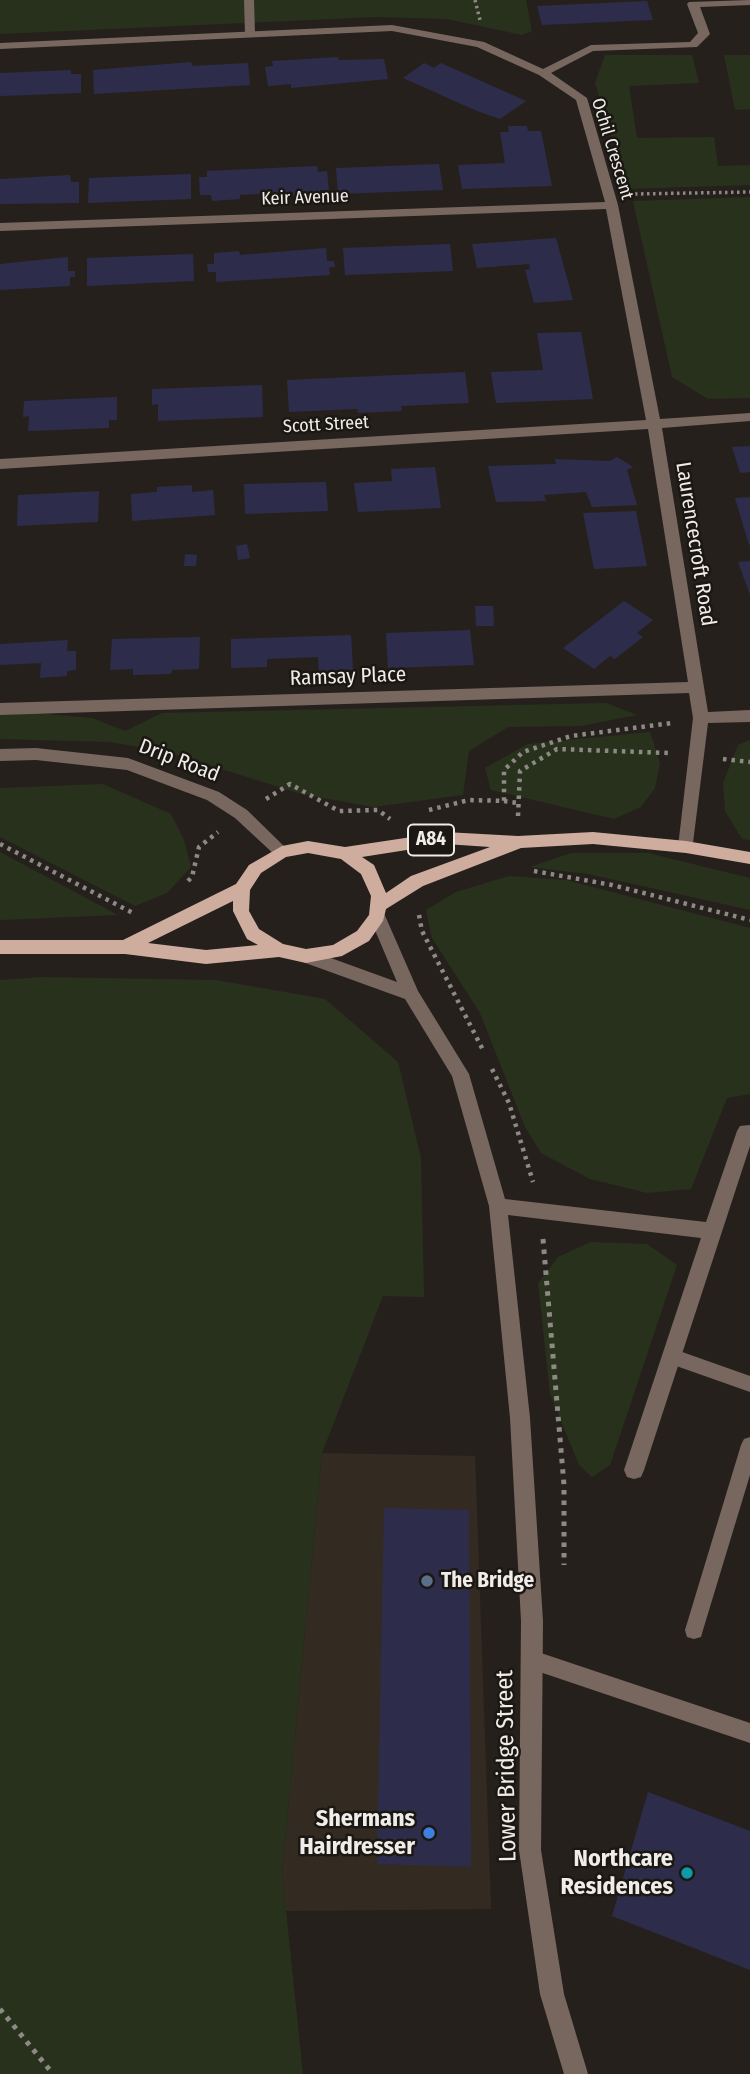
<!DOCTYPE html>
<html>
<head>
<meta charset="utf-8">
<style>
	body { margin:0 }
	canvas { display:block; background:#25201c }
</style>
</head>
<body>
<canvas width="750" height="2074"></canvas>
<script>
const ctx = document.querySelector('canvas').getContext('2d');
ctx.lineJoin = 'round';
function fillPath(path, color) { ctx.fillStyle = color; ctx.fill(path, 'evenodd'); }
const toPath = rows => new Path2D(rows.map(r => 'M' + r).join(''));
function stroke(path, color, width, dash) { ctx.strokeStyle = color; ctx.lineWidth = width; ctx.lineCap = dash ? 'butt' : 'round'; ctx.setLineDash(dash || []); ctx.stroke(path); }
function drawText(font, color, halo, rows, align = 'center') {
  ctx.font = font + ' "Fira Sans Condensed",sans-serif'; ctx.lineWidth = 5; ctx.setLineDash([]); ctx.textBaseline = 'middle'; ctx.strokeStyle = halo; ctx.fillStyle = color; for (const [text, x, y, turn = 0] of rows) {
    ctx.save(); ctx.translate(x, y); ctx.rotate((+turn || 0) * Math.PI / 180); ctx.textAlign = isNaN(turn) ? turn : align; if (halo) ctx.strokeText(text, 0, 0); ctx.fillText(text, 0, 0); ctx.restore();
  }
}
const built = toPath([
	[322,1453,475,1456,491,1909,286,1911,282,1872]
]);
const green = toPath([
	[0,0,526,0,532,31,522,35,447,19,377,17,0,34],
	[605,55,692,55,699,83,629,86,637,138,714,137,718,166,750,165,750,185,627,189,595,83],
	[724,55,750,55,750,109,735,110],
	[750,197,750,398,708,399,672,377,633,201],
	[606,703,637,715,581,726,508,727,469,751,463,795,373,807,301,794,164,751,109,742,0,739,0,714,24,712,92,718,125,731,162,713],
	[650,732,660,763,655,788,641,807,614,819,491,790,485,768,528,744],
	[750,740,750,840,742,839,725,811,723,783,738,745],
	[103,784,171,814,184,840,191,867,167,893,135,906,0,837,0,788],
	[0,852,118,915,0,920],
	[571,853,648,853,750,878,750,910,588,874,530,867],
	[509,876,566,880,750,928,750,1094,727,1098,691,1189,647,1193,590,1179,541,1153,525,1127,480,1013,432,938,426,910,456,892],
	[42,977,216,980,325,999,398,1062,421,1158,424,1297,383,1296,322,1453,282,1872,303,2074,0,2074,0,980],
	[591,1242,647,1244,677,1265,610,1465,592,1477,579,1465,550,1394,538,1283,558,1257]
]);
const building = toPath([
	[647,1,653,20,542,25,537,6],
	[338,57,339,60,384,59,388,79,291,88,291,84,268,86,265,67,273,66,272,61],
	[191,62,192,66,248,63,250,85,94,94,93,70],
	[424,63,434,68,441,63,526,101,500,119,477,111,403,78],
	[71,70,71,74,81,74,81,93,0,96,0,73],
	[508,126,527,126,528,131,541,131,552,186,462,189,458,165,505,163,500,132,509,132],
	[439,164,443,190,338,194,336,168],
	[317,166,318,172,327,171,329,190,320,190,321,195,293,196,293,192,240,195,240,199,212,201,211,195,200,195,199,177,207,177,207,171],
	[191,174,191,199,88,203,89,178],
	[70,175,71,182,79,182,79,203,0,204,0,179],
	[556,238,573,300,534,303,525,270,530,269,529,264,477,268,472,244],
	[450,244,453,271,345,275,343,248],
	[326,248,327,261,334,261,335,267,329,267,330,275,216,282,216,272,208,272,207,264,214,264,214,253,239,251,240,255],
	[193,254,194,281,87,286,87,258],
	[68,257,68,271,75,271,75,277,70,277,70,286,0,290,0,264],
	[581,332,593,399,496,403,491,372,543,370,537,333],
	[465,372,469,403,401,406,402,411,358,413,357,409,289,412,287,380],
	[262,385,263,417,158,421,158,404,152,405,152,389],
	[117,397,117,420,109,420,109,428,28,431,29,416,23,417,24,401],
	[750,446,750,472,740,473,732,447],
	[617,457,633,467,627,470,637,505,592,507,586,492,544,495,546,501,496,502,488,466,556,464,555,459,610,461],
	[435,467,441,508,358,512,354,483,392,481,391,469],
	[326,482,328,511,245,514,244,484],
	[192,485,192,492,213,490,215,515,132,521,131,494,157,492,157,487],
	[99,491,98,522,17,526,18,495],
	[750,497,750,545,749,545,735,498],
	[636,511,647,566,594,569,583,513],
	[247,544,250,558,238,560,236,546],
	[185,554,197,555,196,566,184,566],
	[750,561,750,595,738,562],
	[624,601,653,620,637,633,643,637,615,659,610,656,594,669,563,648],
	[475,606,493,606,494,626,476,626],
	[470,630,474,665,388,668,386,633],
	[351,635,353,670,319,671,318,657,267,659,267,667,231,668,231,639],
	[200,637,199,669,172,670,171,674,133,675,133,669,110,670,112,639],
	[68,640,67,651,76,651,76,670,67,671,67,676,40,678,41,663,0,665,0,644],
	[384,1508,469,1510,471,1867,377,1864],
	[648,1792,750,1831,750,1970,612,1916]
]);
const pathFar2 = toPath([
	[475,0,480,20],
	[635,194,750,192]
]);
const pathFar1 = toPath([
	[723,759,750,762],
	[266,799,290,784,339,811,378,810,390,819],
	[504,801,518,803],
	[429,810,469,800,504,801,504,770,523,752,571,736,672,723],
	[518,816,520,771,557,749,669,753],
	[0,844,133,913],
	[534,871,612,885,750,920],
	[188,881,192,877,199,847,218,832],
	[419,915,422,931,484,1052],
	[492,1069,509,1103,533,1182]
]);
const path = toPath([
	[543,1239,564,1485,564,1565],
	[0,2009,53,2074]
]);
const service = toPath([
	[244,0,254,0,255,34,250,37,245,34,244,0],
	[671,1348,750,1376,750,1392,665,1362,662,1356,665,1350,671,1348],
	[750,1437,750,1475,703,1630,701,1637,694,1639,687,1637,685,1630,741,1445,744,1439,750,1437],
	[532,1650,750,1723,750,1743,525,1667,522,1660,525,1653,532,1650]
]);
const minor = toPath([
	[750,0,750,5,700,7,710,34,697,47,593,51,551,73,587,98,618,205,660,419,750,413,750,421,662,428,708,712,750,710,750,722,708,723,692,851,680,851,678,847,693,718,689,693,0,715,0,703,688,682,648,429,0,469,0,459,646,420,606,209,0,231,0,223,605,202,576,100,539,75,477,47,392,31,0,49,0,43,392,25,484,42,543,69,591,45,690,42,698,33,687,4,689,2,750,0],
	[36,748,128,758,219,792,247,810,290,852,288,856,276,856,235,818,207,800,127,770,36,760,0,761,0,749,36,748],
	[377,909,383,911,418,991,469,1074,505,1199,706,1222,737,1131,740,1126,750,1125,750,1146,644,1470,641,1477,634,1479,627,1477,624,1470,701,1238,508,1215,530,1418,543,1621,541,1850,564,1994,588,2074,564,2074,540,1994,519,1850,521,1621,510,1418,489,1206,452,1076,405,999,300,961,297,956,300,951,306,949,397,982,369,916,377,909]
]);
const primary = toPath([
	[445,832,518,836,593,832,686,841,750,852,750,864,686,853,593,844,521,848,423,886,386,909,383,921,369,941,342,956,306,963,279,957,206,964,125,954,0,954,0,940,123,940,236,884,249,865,282,846,308,841,345,847,445,832],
	[445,844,490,847,411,876,386,893,374,865,362,857,445,844],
	[308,853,341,859,361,874,371,896,369,915,357,931,333,945,306,949,283,944,259,929,249,911,250,890,261,873,286,857,308,853],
	[233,901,233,911,247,939,258,945,206,950,148,943,233,901]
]);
const markers = [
	[427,1581,7,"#5c6f8a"],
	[429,1833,7,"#3f7fe0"],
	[687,1873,7,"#0f9aa8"]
];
const farStreetnames = [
	["Ochil Crescent",612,149,73],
	["Keir Avenue",305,198,-2],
	["Scott Street",326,425,-3]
];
const shields = [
	[431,840,46]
];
const shieldNames = [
	["A84",431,840]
];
const streetNames = [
	["Laurencecroft Road",695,544,81],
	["Ramsay Place",348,677,-2],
	["Drip Road",179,761,21]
];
const poiNames = [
	["The Bridge",441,1581]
];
const nearStreetnames = [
	["Lower Bridge Street",507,1766,-91]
];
const nearPoinames = [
	["Shermans",415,1819],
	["Hairdresser",415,1847],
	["Northcare",673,1859],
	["Residences",673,1887]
];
fillPath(built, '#332a22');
fillPath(green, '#28311c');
fillPath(building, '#2d2d4b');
stroke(pathFar2, '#8d8985', 3.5, [2.5, 3.5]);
stroke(pathFar1, '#8d8985', 4.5, [3.5, 5]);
stroke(path, '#8d8985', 5, [4.5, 6]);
fillPath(service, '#77675f');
fillPath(minor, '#77675f');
fillPath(primary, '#cfad9e');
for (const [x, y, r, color] of markers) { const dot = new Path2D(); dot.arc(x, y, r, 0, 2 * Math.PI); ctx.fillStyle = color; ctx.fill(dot); stroke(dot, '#1b1713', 2.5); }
drawText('18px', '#efece9', '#1b1713', farStreetnames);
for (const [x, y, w] of shields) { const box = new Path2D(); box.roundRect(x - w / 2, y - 15.5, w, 31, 5); ctx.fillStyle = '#1b1713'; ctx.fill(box); stroke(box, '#efece9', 2); }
drawText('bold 19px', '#efece9', null, shieldNames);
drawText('21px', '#efece9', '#1b1713', streetNames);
drawText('bold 21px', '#efece9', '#1b1713', poiNames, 'left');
drawText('24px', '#efece9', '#1b1713', nearStreetnames);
drawText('bold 24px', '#efece9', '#1b1713', nearPoinames, 'right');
</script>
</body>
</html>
